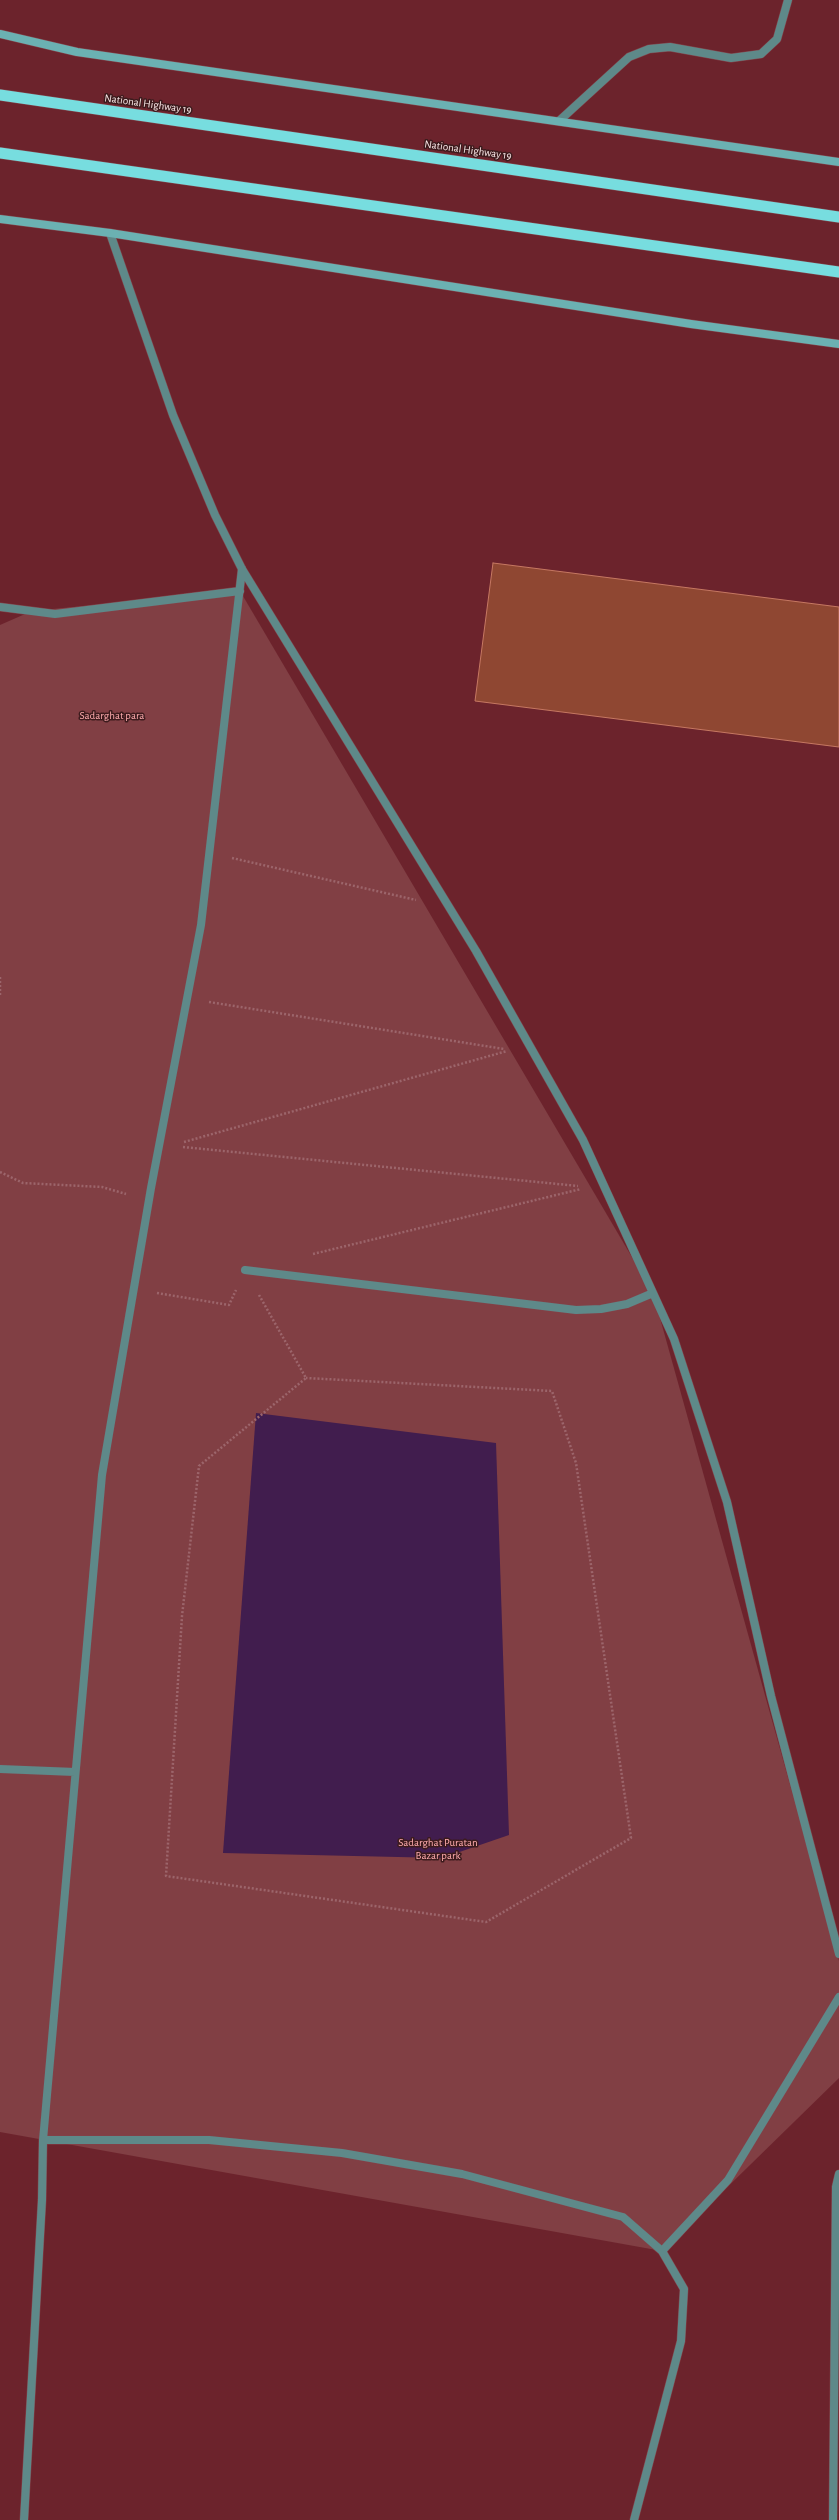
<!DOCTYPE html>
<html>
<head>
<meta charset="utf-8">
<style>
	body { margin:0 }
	canvas { display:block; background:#6c232c }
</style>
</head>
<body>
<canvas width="839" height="2520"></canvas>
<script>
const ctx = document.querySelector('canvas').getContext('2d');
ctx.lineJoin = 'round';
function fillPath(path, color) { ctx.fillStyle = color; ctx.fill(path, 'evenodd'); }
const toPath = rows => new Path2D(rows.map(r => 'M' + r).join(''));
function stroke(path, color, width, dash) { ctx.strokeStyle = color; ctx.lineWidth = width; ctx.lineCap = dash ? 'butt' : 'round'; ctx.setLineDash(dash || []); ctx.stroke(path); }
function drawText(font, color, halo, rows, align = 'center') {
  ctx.font = font + ' "Alegreya Sans",sans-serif'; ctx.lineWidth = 3; ctx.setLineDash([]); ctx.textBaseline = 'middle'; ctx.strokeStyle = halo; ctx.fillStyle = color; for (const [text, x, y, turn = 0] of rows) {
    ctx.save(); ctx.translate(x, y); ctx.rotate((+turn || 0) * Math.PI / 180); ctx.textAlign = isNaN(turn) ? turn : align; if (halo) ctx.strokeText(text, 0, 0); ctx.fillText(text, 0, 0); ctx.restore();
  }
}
const green = toPath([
	[240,591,653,1293,839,1961,839,2078,662,2251,0,2132,0,625,32,611]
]);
const water = toPath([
	[256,1413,496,1443,509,1835,442,1858,223,1853]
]);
const building = toPath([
	[493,563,839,607,839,747,475,701,493,563]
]);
const path = toPath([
	[232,858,416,900],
	[0,977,0,996],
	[209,1002,504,1049],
	[184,1142,507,1051],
	[183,1147,578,1186],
	[0,1172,23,1183,102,1187,126,1194],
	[313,1254,581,1189],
	[157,1293,229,1305,236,1290],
	[259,1295,306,1378,199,1466,182,1616,166,1876,486,1922,631,1838,576,1463,552,1391,306,1378]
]);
const minor = toPath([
	[559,121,629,57,649,49,670,47,731,58,761,54,777,39,788,0],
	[110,233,173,415,215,515,242,569,476,951,583,1140,674,1339,727,1502,771,1696,839,1954],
	[0,607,55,614,240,591],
	[245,1270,576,1310,601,1309,627,1304,653,1293],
	[0,1769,75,1772],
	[43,2140,209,2140,342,2153,462,2174,623,2217,662,2251,684,2289,681,2341,634,2520],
	[662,2251,728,2180,839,1997],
	[24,2520,42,2200,43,2140,102,1475,151,1188,201,925,242,569],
	[833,2520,836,2187,839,2174]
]);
const secondary = toPath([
	[0,34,77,52,839,162],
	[0,219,110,233,691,324,839,344]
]);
const trunk = toPath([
	[0,95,839,217],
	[0,153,839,272]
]);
const streetNames = [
	["National Highway 19",148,104,8],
	["National Highway 19",468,150,8]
];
const parkNames = [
	["Sadarghat para",112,716],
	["Sadarghat Puratan",438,1843],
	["Bazar park",438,1856]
];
fillPath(green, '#813f44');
fillPath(water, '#411d4e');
fillPath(building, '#8f4732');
stroke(building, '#c67862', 1);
stroke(minor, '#83434a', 9);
stroke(secondary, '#83434a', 9);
stroke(trunk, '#83434a', 12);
stroke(path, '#9c656b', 2.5, [2, 2]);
stroke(minor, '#5e8989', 8);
stroke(secondary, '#6bb1b2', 8);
stroke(trunk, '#77dddf', 11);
drawText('11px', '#fce9e9', '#3c1b1d', streetNames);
drawText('11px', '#ffacaf', '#3c1b1d', parkNames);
</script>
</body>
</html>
